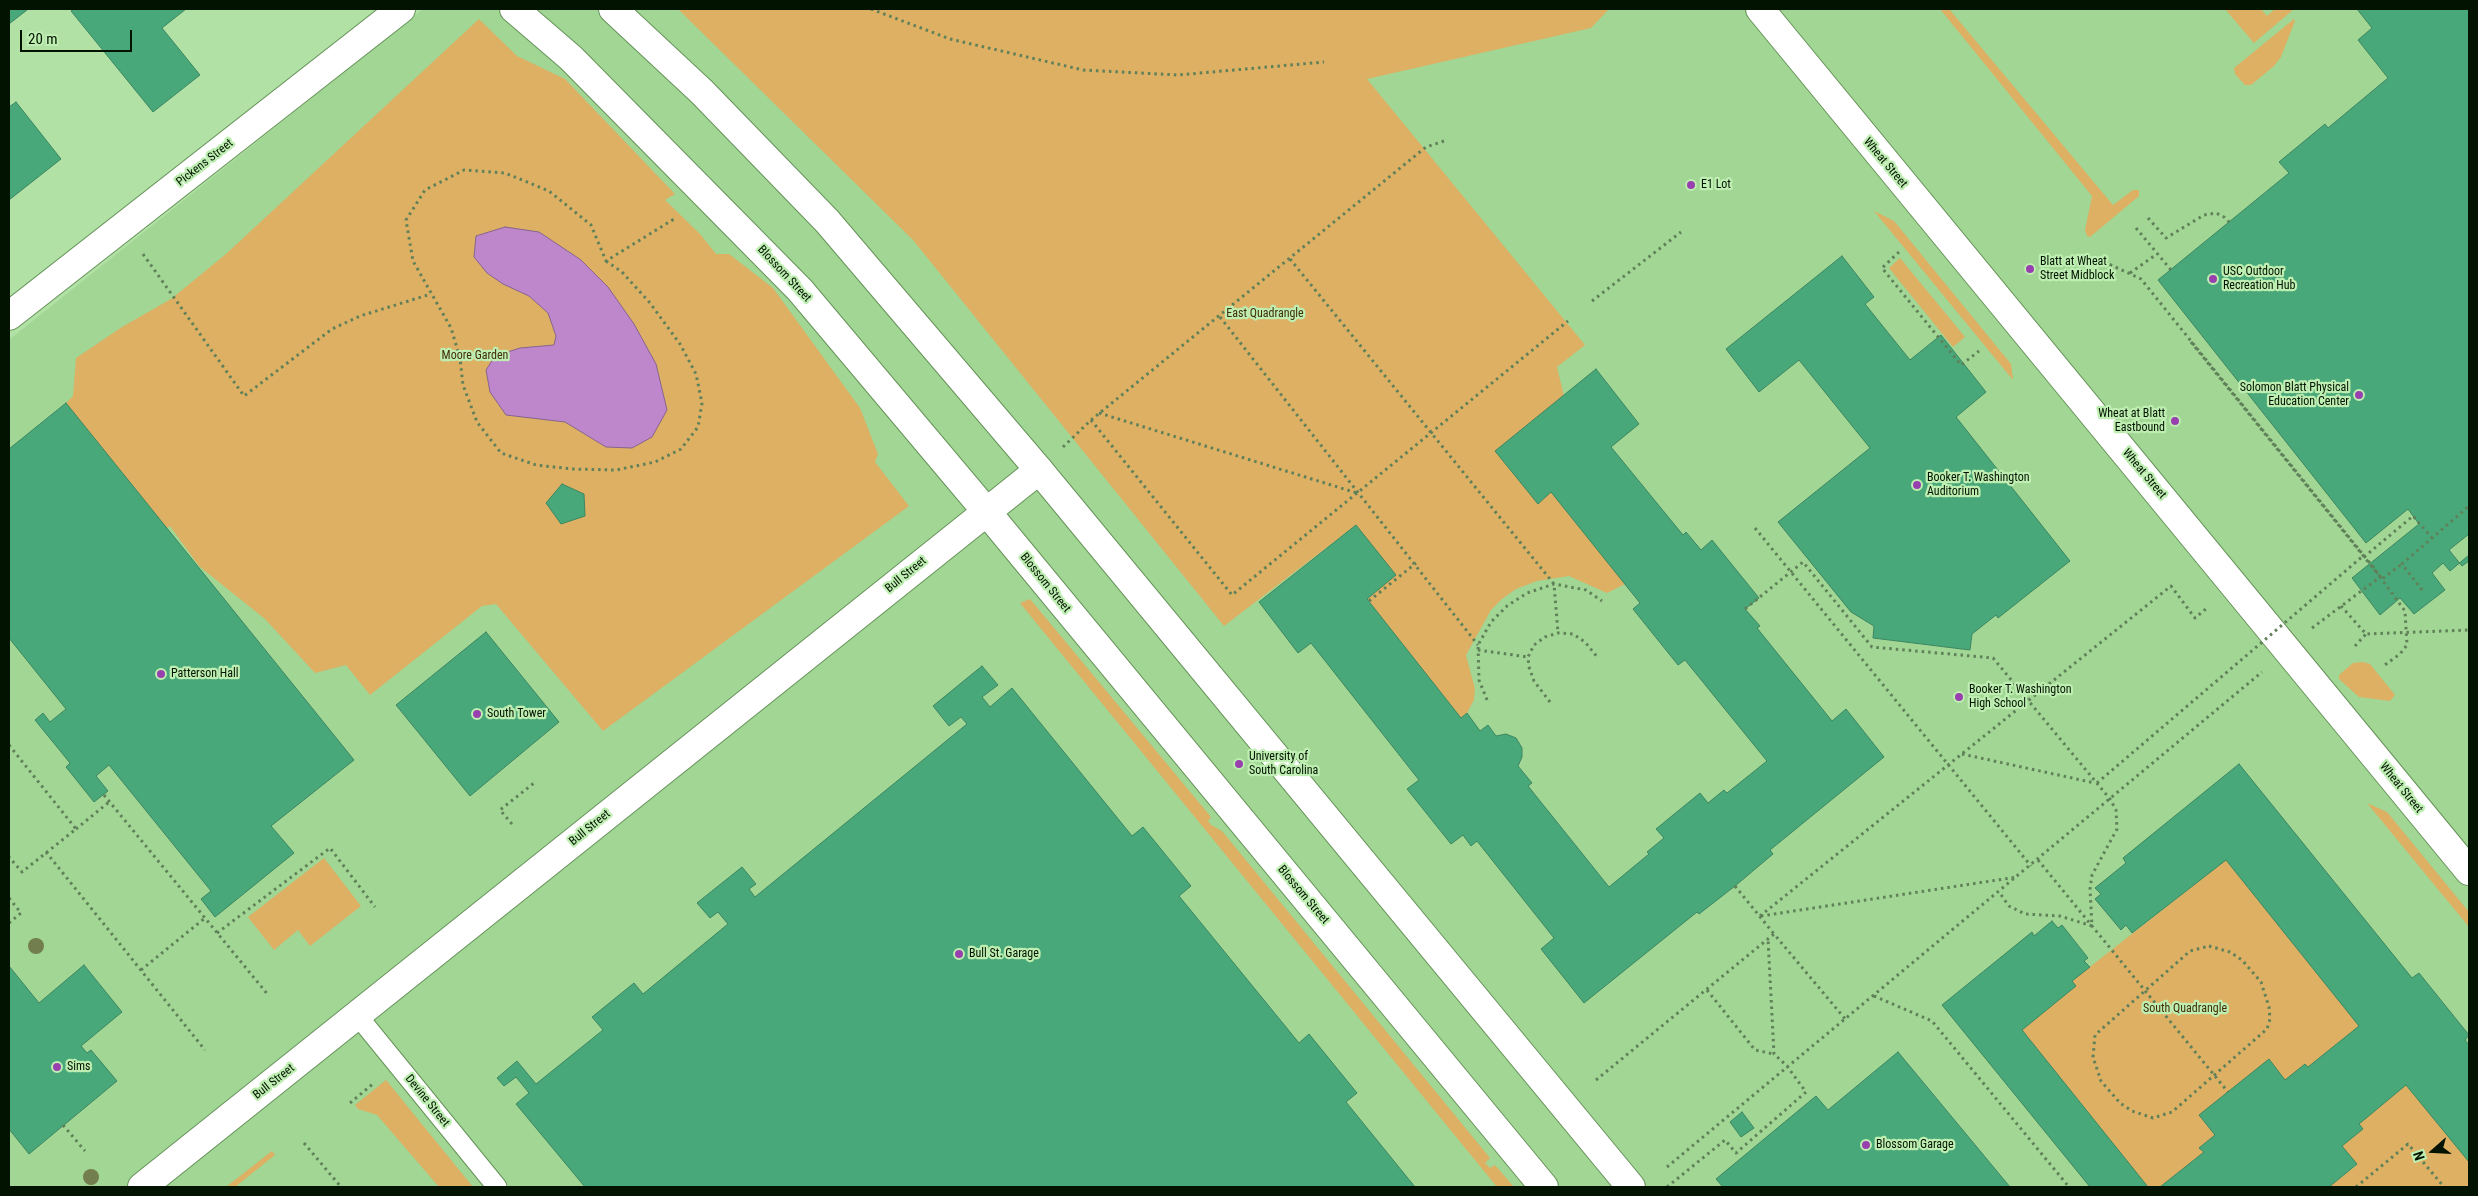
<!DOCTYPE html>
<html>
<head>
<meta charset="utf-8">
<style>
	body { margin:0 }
	#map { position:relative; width:2478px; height:1196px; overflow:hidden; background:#b1e1a4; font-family:"Roboto Condensed",sans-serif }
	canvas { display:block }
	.frame { position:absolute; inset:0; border:10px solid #031301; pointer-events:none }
	.north { position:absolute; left:2408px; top:1126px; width:50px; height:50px; -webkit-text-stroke:4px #beeeb1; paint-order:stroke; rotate:251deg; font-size:14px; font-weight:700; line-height:20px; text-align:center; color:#031301 }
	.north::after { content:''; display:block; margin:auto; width:18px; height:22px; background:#031301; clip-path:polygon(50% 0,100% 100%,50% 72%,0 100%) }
	.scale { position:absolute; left:20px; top:30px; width:112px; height:22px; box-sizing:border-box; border:2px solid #031301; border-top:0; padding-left:6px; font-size:15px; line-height:18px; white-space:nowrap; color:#031301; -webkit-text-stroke:4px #beeeb1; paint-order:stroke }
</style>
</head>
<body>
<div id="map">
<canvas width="2478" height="1196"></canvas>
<div class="frame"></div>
<div class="north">N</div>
<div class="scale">20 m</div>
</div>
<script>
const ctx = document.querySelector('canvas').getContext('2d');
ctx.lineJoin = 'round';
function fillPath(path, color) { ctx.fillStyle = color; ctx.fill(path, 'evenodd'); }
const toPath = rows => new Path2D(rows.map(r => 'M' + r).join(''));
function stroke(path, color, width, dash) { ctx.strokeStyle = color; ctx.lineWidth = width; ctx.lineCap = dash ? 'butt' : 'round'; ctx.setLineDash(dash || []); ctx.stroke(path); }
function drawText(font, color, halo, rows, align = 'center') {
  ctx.font = font + ' "Roboto Condensed",sans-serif'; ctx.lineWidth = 4.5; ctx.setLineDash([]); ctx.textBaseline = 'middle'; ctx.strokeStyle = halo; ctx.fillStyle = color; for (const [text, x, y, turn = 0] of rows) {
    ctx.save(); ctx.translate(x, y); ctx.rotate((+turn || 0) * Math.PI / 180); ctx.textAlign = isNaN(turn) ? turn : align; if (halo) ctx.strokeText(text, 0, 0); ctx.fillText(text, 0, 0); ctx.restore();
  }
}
const built = toPath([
	[423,9,2469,9,2469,1187,9,1187,9,340]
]);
const green = toPath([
	[678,9,1609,9,1591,28,1367,79,1585,345,1557,367,1564,396,1495,451,1537,503,1551,492,1625,584,1607,593,1569,576,1537,581,1516,589,1502,599,1491,610,1466,655,1475,689,1474,700,1467,713,1461,718,1367,599,1356,525,1224,626,913,240],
	[1940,9,1949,9,2113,205,2133,190,2139,190,2139,196,2090,237,2087,236,2085,230,2092,196],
	[2225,9,2261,9,2267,16,2275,9,2294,9,2254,43],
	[479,19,517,56,565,79,675,194,665,200,700,234,716,254,729,254,773,288,860,408,878,454,875,462,909,506,603,731,496,604,482,606,370,695,346,665,315,673,265,619,199,566,170,526,167,528,66,403,73,396,76,358,122,327,171,299,226,254],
	[2294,19,2295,21,2281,57,2274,66,2251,85,2245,85,2235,74,2234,68],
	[1874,211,1894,221,2011,364,2013,380],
	[1900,258,1965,337,1953,347,1889,268],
	[1030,599,1211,817,1208,821,1211,825,1222,831,1490,1158,1485,1163,1490,1168,1495,1165,1514,1187,1497,1187,1020,603],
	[2363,662,2370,664,2395,695,2390,701,2359,697,2339,679,2339,675,2353,663],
	[2367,803,2387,812,2469,912,2469,927],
	[324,858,361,906,310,946,298,930,274,950,248,917],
	[2226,860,2359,1026,2308,1067,2305,1064,2285,1080,2269,1059,2200,1115,2215,1135,2200,1147,2204,1152,2160,1187,2148,1187,2022,1030,2076,986,2072,981],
	[386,1080,473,1187,439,1187,377,1115,358,1109,355,1105],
	[2406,1085,2469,1162,2469,1187,2329,1187,2357,1165,2342,1146,2363,1129,2359,1124],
	[272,1151,275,1155,235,1187,226,1187]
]);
const water = toPath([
	[505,227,539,232,581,260,608,287,634,324,656,364,667,410,652,437,632,448,606,447,565,422,506,415,490,392,486,370,495,356,520,348,554,345,556,336,548,313,529,296,503,284,487,273,474,257,476,236,505,227]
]);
const building = toPath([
	[9,9,25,9,27,10,9,24,9,9],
	[74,9,186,9,162,28,200,75,153,112,71,11,74,9],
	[2357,9,2469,9,2469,555,2450,571,2443,563,2432,573,2445,590,2414,614,2400,598,2380,615,2352,578,2419,524,2408,509,2366,543,2158,280,2289,173,2279,162,2325,124,2328,128,2388,78,2358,40,2372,28,2357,9],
	[16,102,61,159,9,200,9,107,16,102],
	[1842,256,1874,297,1865,304,1910,360,1941,335,1986,392,1956,417,2070,561,1998,618,1996,615,1972,634,1970,650,1873,638,1874,626,1851,612,1778,522,1870,448,1799,360,1759,392,1726,349,1842,256],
	[1596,369,1639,424,1611,447,1683,535,1686,532,1701,550,1712,540,1759,598,1745,609,1760,626,1757,628,1832,721,1846,709,1884,757,1770,850,1773,854,1735,886,1699,914,1697,912,1584,1003,1541,949,1554,938,1477,841,1471,846,1463,835,1451,844,1407,789,1419,780,1311,643,1298,653,1259,602,1356,525,1396,575,1367,599,1461,718,1467,713,1480,731,1488,725,1496,736,1506,734,1516,738,1522,748,1522,757,1518,766,1532,783,1528,786,1609,887,1649,854,1647,852,1664,838,1656,829,1700,793,1708,803,1724,790,1727,793,1767,761,1685,660,1678,665,1633,609,1640,603,1551,492,1538,504,1495,451,1596,369],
	[66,403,354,760,271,826,294,853,215,917,201,899,211,891,109,765,96,776,108,791,94,802,66,767,70,763,35,720,43,713,50,722,66,709,9,638,9,449,66,403],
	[562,484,584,494,585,516,561,524,546,503,562,484],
	[2469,534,2469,561,2462,566,2449,550,2469,534],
	[486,632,559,722,470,796,396,705,486,632],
	[982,666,998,685,982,697,990,707,1012,688,1132,836,1143,827,1191,886,1179,896,1299,1043,1309,1034,1357,1093,1346,1102,1415,1187,585,1187,516,1104,529,1093,516,1077,504,1086,497,1078,517,1061,536,1084,603,1030,592,1017,634,983,643,994,728,924,718,912,710,918,697,903,742,867,756,884,749,889,755,897,967,724,961,717,949,726,933,706,982,666],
	[2239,764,2412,978,2419,973,2469,1035,2465,1040,2469,1045,2469,1162,2406,1085,2359,1124,2363,1129,2342,1146,2357,1164,2329,1187,2160,1187,2204,1152,2199,1148,2215,1135,2199,1115,2269,1059,2285,1080,2305,1064,2308,1067,2359,1026,2226,860,2132,933,2126,925,2121,930,2095,899,2101,894,2095,888,2126,863,2123,858,2239,764],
	[2052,921,2058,928,2062,925,2088,958,2084,961,2090,967,2072,981,2076,986,2022,1030,2148,1187,2090,1187,1942,1005,2032,932,2034,936,2052,921],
	[84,965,122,1012,81,1046,87,1053,91,1050,117,1081,29,1154,9,1129,9,966,39,1003,84,965],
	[1898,1052,2010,1187,1723,1187,1716,1179,1816,1096,1828,1110,1898,1052],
	[1742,1112,1754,1128,1741,1137,1730,1122,1742,1112]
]);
const path = toPath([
	[871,9,950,39,1083,70,1178,75,1324,62],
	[2148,218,2166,238,2204,215,2216,213,2224,217,2229,222],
	[2136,228,2171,270],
	[1899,252,1882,268,1961,365,1979,351],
	[143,254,244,396,332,329,360,316,431,294],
	[1290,259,1554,584,1558,633],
	[2098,259,2141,279,2373,567,2405,611,2407,645,2400,654,2382,667],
	[606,261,622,272,650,303,680,344,696,374,702,403,698,427,681,449,655,462,616,470,572,469,536,465,501,453,477,422,463,385,460,358,451,328,413,261,406,220,425,190,464,170,505,173,549,191,591,225,606,261,674,219],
	[2130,273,2157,254],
	[1592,301,1681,232],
	[1220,317,1478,645],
	[1099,413,1357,493],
	[1091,420,1232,595,1568,321],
	[1063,447,1091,420,1426,147,1444,141],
	[1755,528,2031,866],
	[2364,557,2413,516,2432,538],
	[2422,590,2402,564,2469,506],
	[1369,601,1416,563],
	[2341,606,2366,634,2469,630],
	[1745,609,1803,562,1872,647,1993,658,2110,799,2116,810,2117,829,2092,875,2090,889,2092,926,2060,916,2025,914,2009,906,1999,892],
	[2312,628,2380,577],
	[2355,646,2366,634],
	[1478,650,1528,657],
	[1487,700,1479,680,1478,645,1491,622,1507,606,1527,593,1554,584,1586,590,1602,601],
	[1550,702,1534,681,1529,667,1528,657,1534,645,1545,637,1558,633,1573,634,1585,642,1598,658],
	[9,745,76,829,22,872,9,857],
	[1962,754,2095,783],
	[104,795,269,996],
	[512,824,500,810,534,783],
	[76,829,109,802],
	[46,852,205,1050],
	[2038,860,2228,1092],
	[1735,886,1774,934],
	[9,898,21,913,9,923],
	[1760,916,2171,586,2195,618,2207,608],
	[1761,916,2017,877],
	[217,933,330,848,375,907],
	[2209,946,2230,952,2242,960,2261,982,2269,1007,2270,1019,2267,1029,2172,1112,2153,1118,2132,1111,2120,1103,2101,1081,2093,1057,2095,1035,2190,951,2209,946],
	[141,970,205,918],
	[1707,990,1755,1050,1774,1054],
	[1874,996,1932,1021,2069,1187],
	[1596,1080,1774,934,1846,1020],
	[350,1103,374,1083],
	[63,1125,85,1151],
	[304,1143,341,1187],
	[1667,1167,2262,672],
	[1667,1187,1725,1140,1736,1153,1806,1092,1787,1066,1774,1054,1768,939],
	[2356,1187,2408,1144,2444,1187]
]);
const service = toPath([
	[357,1015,497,1187]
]);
const minor = toPath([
	[1760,9,2469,871],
	[142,1187,1039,470]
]);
const tertiary = toPath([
	[9,316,401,9]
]);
const secondary = toPath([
	[514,9,571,58,800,290,986,511,1544,1187],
	[613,9,702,92,827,221,1039,470,1631,1187]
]);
const pathBridge = toPath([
	[2191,342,2382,579,2402,564],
	[2097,783,2363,556]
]);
const trees = [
	[36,946],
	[91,1177]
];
const markers = [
	[1691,185,5,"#9841ae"],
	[2030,269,5,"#9841ae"],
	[2213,279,5,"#9841ae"],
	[2359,395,5,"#9841ae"],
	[2175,421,5,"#9841ae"],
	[1917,485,5,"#9841ae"],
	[161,674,5,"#9841ae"],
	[1959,697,5,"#9841ae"],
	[477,714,5,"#9841ae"],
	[1239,764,5,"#9841ae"],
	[959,954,5,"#9841ae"],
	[57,1067,5,"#9841ae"],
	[1866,1145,5,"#9841ae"]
];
const streetNames = [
	["Pickens Street",205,163,-38],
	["Wheat Street",1885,163,50],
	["Blossom Street",784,274,47],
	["Wheat Street",2144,474,50],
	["Bull Street",906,575,-39],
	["Blossom Street",1045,583,51],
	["Wheat Street",2401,788,51],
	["Bull Street",590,828,-39],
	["Blossom Street",1303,895,50],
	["Bull Street",274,1082,-38],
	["Devine Street",427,1101,51]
];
const poiNames = [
	["E1 Lot",1701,185],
	["Blatt at Wheat",2040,262],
	["Street Midblock",2040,276],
	["USC Outdoor",2223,272],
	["Recreation Hub",2223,286],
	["Solomon Blatt Physical",2349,388,"right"],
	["Education Center",2349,402,"right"],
	["Wheat at Blatt",2165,414,"right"],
	["Eastbound",2165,428,"right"],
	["Booker T. Washington",1927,478],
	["Auditorium",1927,492],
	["Patterson Hall",171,674],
	["Booker T. Washington",1969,690],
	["High School",1969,704],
	["South Tower",487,714],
	["University of",1249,757],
	["South Carolina",1249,771],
	["Bull St. Garage",969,954],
	["Sims",67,1067],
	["Blossom Garage",1876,1145]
];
const parkNames = [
	["East Quadrangle",1265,314],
	["Moore Garden",475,356],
	["South Quadrangle",2185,1009]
];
fillPath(built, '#a2d694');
fillPath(green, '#ddb064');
fillPath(water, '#be87cc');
stroke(water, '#86648f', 1);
fillPath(building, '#49a879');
stroke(building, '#3c8761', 1);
stroke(service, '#67935a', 21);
stroke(minor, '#67935a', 30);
stroke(tertiary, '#67935a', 30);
stroke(secondary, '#67935a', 30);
stroke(path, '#5f8058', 3, [2.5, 4]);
stroke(service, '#fff', 19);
stroke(minor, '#fff', 28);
stroke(tertiary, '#fff', 28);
stroke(secondary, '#fff', 28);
stroke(pathBridge, '#5f8058', 3, [2.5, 4]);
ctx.fillStyle = '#737e4e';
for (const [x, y] of trees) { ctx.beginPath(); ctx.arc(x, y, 8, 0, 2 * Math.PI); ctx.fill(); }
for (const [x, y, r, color] of markers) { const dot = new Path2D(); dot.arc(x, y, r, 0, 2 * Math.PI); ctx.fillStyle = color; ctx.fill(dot); stroke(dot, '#beeeb1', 2); }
drawText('12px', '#031301', '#beeeb1', streetNames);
drawText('12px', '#031301', '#beeeb1', poiNames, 'left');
drawText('12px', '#412d08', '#beeeb1', parkNames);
</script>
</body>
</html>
